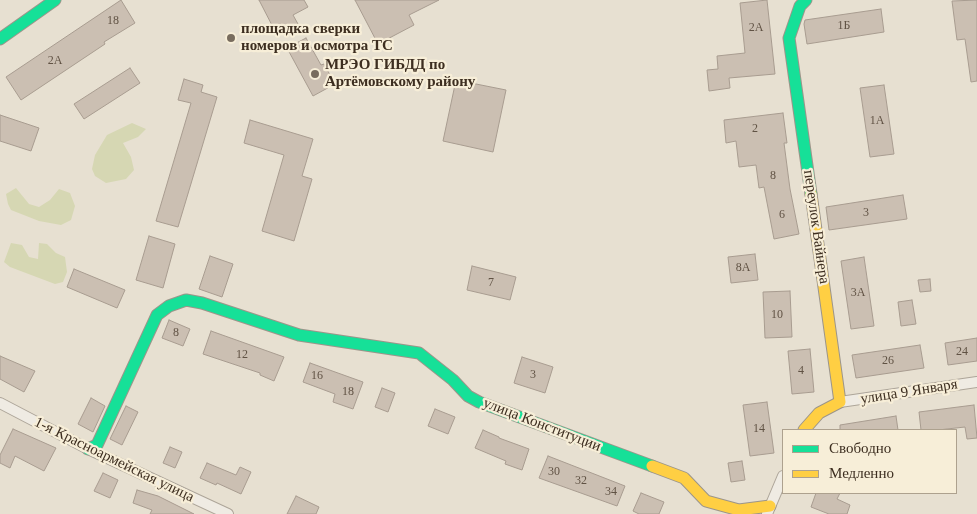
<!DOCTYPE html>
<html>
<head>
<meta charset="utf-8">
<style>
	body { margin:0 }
	#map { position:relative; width:977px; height:514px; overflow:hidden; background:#e7e0d1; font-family:"Times New Roman",serif }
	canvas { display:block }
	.legend { position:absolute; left:782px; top:429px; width:175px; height:65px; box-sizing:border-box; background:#f7eed8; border:1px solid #ada18e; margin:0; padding:6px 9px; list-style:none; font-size:15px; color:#3d2e20 }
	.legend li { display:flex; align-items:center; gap:10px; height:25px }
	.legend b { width:25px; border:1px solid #ada18e }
</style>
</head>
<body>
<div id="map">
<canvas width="977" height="514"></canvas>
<ul class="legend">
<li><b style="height:6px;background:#16e098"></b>Свободно</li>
<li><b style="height:6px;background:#ffcf43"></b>Медленно</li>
</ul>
</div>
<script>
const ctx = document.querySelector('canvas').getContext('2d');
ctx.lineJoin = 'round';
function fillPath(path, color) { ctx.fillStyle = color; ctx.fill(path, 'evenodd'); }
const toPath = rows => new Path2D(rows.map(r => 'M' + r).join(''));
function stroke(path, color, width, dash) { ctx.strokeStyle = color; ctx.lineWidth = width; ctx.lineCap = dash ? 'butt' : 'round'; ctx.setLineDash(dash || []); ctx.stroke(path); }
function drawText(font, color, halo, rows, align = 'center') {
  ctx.font = font + ' "Times New Roman",serif'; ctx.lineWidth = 4.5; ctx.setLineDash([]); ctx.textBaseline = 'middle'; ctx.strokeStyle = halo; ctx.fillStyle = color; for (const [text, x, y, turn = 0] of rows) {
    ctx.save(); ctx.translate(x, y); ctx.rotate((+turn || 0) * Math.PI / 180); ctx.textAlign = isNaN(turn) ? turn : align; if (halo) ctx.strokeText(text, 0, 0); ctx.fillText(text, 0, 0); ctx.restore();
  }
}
const green = toPath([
	[132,123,146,129,138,137,123,143,131,157,134,170,126,179,106,183,95,176,92,169,95,155,107,135],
	[16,188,29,204,39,207,50,200,59,189,70,193,75,206,71,220,61,225,39,221,11,210,8,204,6,194],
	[11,243,22,245,29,257,38,259,39,243,47,244,56,253,65,257,67,272,63,282,55,284,10,267,4,262]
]);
const building = toPath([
	[121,0,135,23,104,42,105,44,21,100,6,77,121,0],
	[259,0,304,0,308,7,293,15,298,24,277,35,259,0],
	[355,0,439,0,409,15,414,25,378,44,355,0],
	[767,0,775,74,729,78,730,88,709,91,707,70,718,69,717,56,745,53,740,3,767,0],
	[977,0,977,81,971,82,965,39,957,40,952,1,977,0],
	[881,9,884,32,807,44,804,24,805,20,881,9],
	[306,38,321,65,324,64,335,84,313,96,287,48,306,38],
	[130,68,140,83,84,119,74,104,130,68],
	[184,79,203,85,201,92,217,97,178,227,156,221,191,103,178,100,184,79],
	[456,80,506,90,493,152,443,141,456,80],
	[884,85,894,154,870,157,860,88,884,85],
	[783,113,787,143,784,143,790,189,799,234,774,239,764,187,759,188,756,165,739,167,736,141,726,143,724,120,783,113],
	[0,115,39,128,31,151,0,141,0,115],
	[250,120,313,139,302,176,312,179,294,241,262,231,284,155,244,143,250,120],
	[903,195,907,219,829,230,826,207,903,195],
	[149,236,175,244,163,288,136,280,149,236],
	[755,254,758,280,731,283,728,257,755,254],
	[210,256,233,264,222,297,199,289,210,256],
	[864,257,874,326,851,329,841,261,864,257],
	[472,266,516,277,510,300,467,290,472,266],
	[74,269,125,290,117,308,67,287,74,269],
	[930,279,931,291,920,292,918,280,930,279],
	[790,291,792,337,765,338,763,292,790,291],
	[912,300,916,324,901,326,898,302,912,300],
	[169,320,190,329,183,346,162,338,169,320],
	[211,331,284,357,274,381,260,375,260,373,203,354,211,331],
	[977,338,977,361,948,365,945,343,977,338],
	[920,345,924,368,856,378,852,355,920,345],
	[810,349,814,392,792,394,788,351,810,349],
	[0,356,35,371,24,392,0,379,0,356],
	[522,357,553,367,545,393,514,383,522,357],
	[310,363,363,382,353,409,333,402,335,394,303,382,310,363],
	[382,388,395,393,388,412,375,407,382,388],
	[91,398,105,406,93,432,78,424,91,398],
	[767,402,774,453,750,456,743,405,767,402],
	[974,405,977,438,967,439,965,427,938,430,921,430,919,412,974,405],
	[126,406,138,412,122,445,110,439,126,406],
	[435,409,455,417,448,434,428,426,435,409],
	[896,416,898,430,840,430,840,425,896,416],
	[13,429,56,448,44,471,15,456,10,468,0,463,0,455,13,429],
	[483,430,499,437,499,438,529,449,522,470,505,464,506,461,475,448,483,430],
	[170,447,182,452,175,468,163,463,170,447],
	[548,456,625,486,617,506,539,478,548,456],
	[742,461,745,480,731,482,728,463,742,461],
	[207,463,236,475,240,467,251,472,241,494,217,483,216,485,200,478,207,463],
	[103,473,118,480,110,498,94,491,103,473],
	[137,490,158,496,194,514,150,514,152,510,133,503,137,490],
	[641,493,664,502,659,514,639,514,633,511,641,493],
	[816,493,840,493,837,499,850,505,847,514,829,514,811,507,816,493],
	[296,496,319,507,316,514,287,514,296,496]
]);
const street = toPath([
	[840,402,977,382],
	[0,403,88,449,228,514],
	[767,514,783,476]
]);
const fast = toPath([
	[806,0,800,6,789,38,811,194],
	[0,39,55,0],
	[88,449,97,445,157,315,169,306,186,300,202,303,299,335,419,353,453,380,468,396,479,402,652,466]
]);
const slow = toPath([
	[804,430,819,413,840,402,811,194],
	[652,466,684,478,706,501,739,510,770,506]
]);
const markers = [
	[231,38,5,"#786c5e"],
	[315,74,5,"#786c5e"]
];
const numberNames = [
	["18",113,21],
	["1Б",844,26],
	["2А",756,28],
	["2А",55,61],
	["1А",877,121],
	["2",755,129],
	["8",773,176],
	["3",866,213],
	["6",782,215],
	["8А",743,268],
	["7",491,283],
	["3А",858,293],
	["10",777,315],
	["8",176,333],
	["24",962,352],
	["12",242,355],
	["26",888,361],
	["4",801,371],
	["3",533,375],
	["16",317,376],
	["18",348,392],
	["14",759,429],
	["30",554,472],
	["32",581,481],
	["34",611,492]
];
const poiNames = [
	["площадка сверки",241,29],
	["номеров и осмотра ТС",241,46],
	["МРЭО ГИБДД по",325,65],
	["Артёмовскому району",325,82]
];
const streetNames = [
	["переулок Вайнера",816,227,82],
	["улица 9 Января",909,392,-9],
	["улица Конституции",542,425,21],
	["1-я Красноармейская улица",114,460,26]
];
fillPath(green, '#d6d7b3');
fillPath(building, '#cbbfb2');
stroke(building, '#a89c90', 1);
stroke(street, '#ada599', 12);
stroke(fast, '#9c958a', 13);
stroke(slow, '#9c958a', 13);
stroke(street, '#efebe3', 10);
stroke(fast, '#16e098', 11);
stroke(slow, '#ffcf43', 11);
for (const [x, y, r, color] of markers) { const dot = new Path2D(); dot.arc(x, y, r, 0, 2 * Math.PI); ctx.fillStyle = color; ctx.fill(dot); stroke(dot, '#f7eed8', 2); }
drawText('12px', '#605244', null, numberNames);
drawText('bold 15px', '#3d2e20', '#f7eed8', poiNames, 'left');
drawText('15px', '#3d2e20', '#f7eed8', streetNames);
</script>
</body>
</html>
